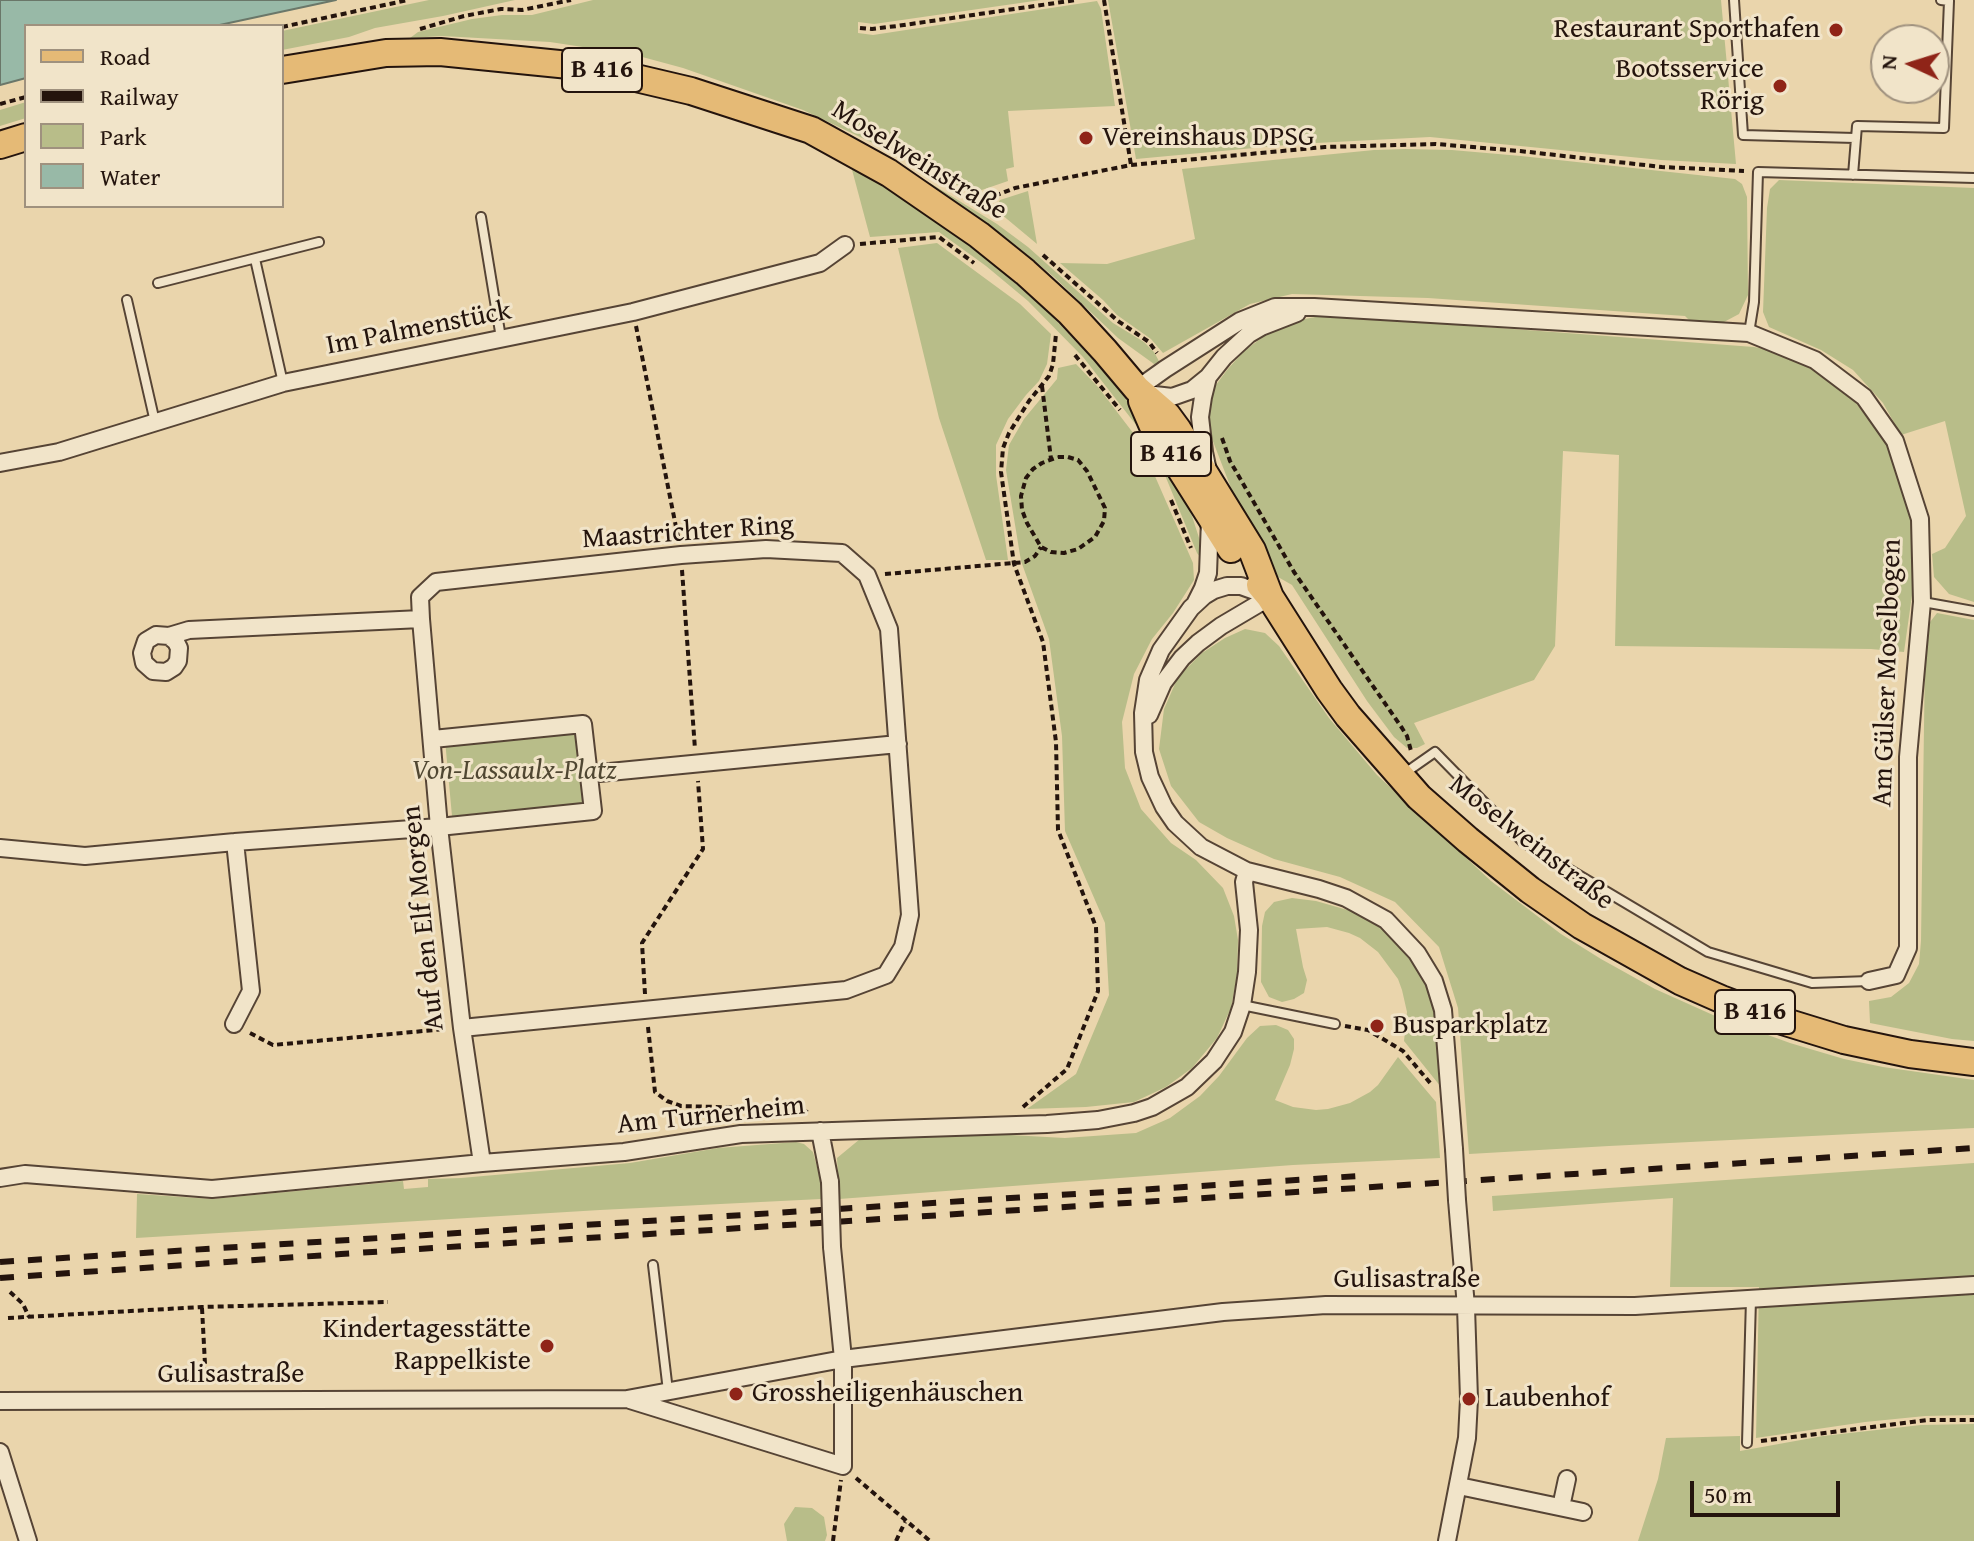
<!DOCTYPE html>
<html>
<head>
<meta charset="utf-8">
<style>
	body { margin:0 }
	#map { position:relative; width:1974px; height:1541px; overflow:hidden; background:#ead5ac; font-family:"Gentium Book Plus",serif }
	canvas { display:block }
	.legend { position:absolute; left:24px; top:24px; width:260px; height:184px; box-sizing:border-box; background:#f1e4c9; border:2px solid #9f917e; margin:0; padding:10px 14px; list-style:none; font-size:24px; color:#24140d }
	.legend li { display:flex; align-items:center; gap:16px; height:40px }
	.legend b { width:40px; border:2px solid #9f917e }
	.north { position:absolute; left:1870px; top:24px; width:80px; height:80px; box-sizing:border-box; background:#f1e4c9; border:2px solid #9f917e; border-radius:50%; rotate:274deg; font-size:22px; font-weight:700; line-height:32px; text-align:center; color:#24140d }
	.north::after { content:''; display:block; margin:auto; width:28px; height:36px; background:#8f2418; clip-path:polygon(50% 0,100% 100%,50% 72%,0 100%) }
	.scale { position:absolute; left:1690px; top:1481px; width:150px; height:36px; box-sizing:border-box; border:4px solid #24140d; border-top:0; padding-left:10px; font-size:24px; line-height:28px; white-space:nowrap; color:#24140d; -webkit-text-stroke:6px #f1e4c9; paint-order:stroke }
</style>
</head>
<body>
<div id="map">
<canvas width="1974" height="1541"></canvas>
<ul class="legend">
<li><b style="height:10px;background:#e5ba76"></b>Road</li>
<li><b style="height:10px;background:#24140d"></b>Railway</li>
<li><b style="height:22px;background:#b8bd89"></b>Park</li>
<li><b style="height:22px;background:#98b9a7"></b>Water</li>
</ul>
<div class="north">N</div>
<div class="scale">50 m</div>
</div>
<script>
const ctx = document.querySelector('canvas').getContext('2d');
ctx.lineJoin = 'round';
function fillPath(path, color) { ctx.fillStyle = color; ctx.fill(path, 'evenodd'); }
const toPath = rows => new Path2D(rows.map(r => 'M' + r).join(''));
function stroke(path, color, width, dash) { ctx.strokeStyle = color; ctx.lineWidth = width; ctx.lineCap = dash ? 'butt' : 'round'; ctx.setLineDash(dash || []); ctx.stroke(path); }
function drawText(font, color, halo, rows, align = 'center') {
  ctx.font = font + ' "Gentium Book Plus",serif'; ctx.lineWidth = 6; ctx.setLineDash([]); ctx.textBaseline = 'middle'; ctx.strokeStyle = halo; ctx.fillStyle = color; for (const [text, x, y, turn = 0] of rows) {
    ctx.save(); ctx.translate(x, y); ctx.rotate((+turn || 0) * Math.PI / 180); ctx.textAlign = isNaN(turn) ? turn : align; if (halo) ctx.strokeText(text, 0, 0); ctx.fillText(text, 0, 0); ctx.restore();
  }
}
const green = toPath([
	[429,0,515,0,443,16,375,28,349,37,282,50,282,31],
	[593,0,1041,0,874,24,858,22,858,33,873,35,1097,1,1101,9,1115,106,1008,111,1014,167,1006,169,1008,181,973,193,945,179,895,148,877,145,803,110,683,68,635,55,550,42,442,36,410,38,418,32,472,19,502,15,532,15],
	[1108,0,1721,0,1736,164,1661,160,1430,137,1297,144,1136,159],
	[26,102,26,118,0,126,0,110],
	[1405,149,1452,150,1521,156,1735,179,1742,184,1747,197,1748,295,1739,314,1724,322,1710,325,1693,324,1685,316,1428,298,1292,294,1250,304,1163,353,1151,339,1117,315,1103,300,1060,263,1107,264,1195,239,1182,169,1374,150],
	[851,166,953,230,990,261,1050,314,1111,379,1148,429,1149,439,1144,435,1083,357,1028,301,986,266,939,232,870,237],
	[1779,180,1974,188,1974,602,1949,594,1934,577,1932,554,1945,548,1966,516,1945,421,1901,435,1883,403,1853,370,1821,350,1769,327,1763,312,1767,208,1770,189],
	[930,183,997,224,1028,247,1113,323,1144,342,1154,352,1160,363,1154,364,1118,338,1054,277,1018,247,994,229,927,186],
	[1028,191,1037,244,995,209,1000,200],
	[937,243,1020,304,1051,334,1047,364,1039,381,1026,395,1008,419,996,445,996,475,1008,560,986,560,939,418,898,248],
	[1325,315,1754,347,1780,352,1823,373,1847,391,1891,450,1910,508,1915,574,1904,652,1871,649,1615,646,1619,455,1563,451,1555,646,1534,680,1414,723,1425,744,1417,748,1407,748,1394,737,1367,701,1292,585,1278,577,1243,519,1209,431,1208,411,1209,398,1213,389,1227,370,1243,352,1268,333,1300,320],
	[1076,364,1098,387,1140,442,1193,563,1194,580,1173,613,1152,639,1134,674,1122,722,1125,768,1141,809,1171,843,1196,860,1223,888,1234,916,1238,940,1237,975,1231,1008,1217,1038,1192,1068,1166,1087,1134,1102,1086,1107,1027,1109,1076,1074,1109,995,1105,923,1065,831,1062,736,1049,639,1021,561,1006,470,1009,445,1024,419,1057,379,1058,368],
	[1155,451,1170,468,1192,516,1201,544,1200,557,1197,553],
	[1937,613,1974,620,1974,1041,1952,1039,1870,1023,1869,1001,1891,997,1909,983,1919,964,1921,941,1925,655,1927,626],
	[1245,629,1265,633,1279,646,1329,718,1377,775,1491,881,1561,934,1601,959,1655,989,1713,1015,1790,1043,1844,1059,1883,1067,1974,1080,1974,1128,1609,1146,1469,1154,1458,1008,1439,947,1395,902,1340,877,1274,859,1227,838,1199,822,1171,786,1159,749,1164,709,1178,677,1202,653,1225,638],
	[575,727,583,803,452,816,445,740],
	[1292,898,1316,901,1351,911,1373,920,1398,942,1418,967,1431,994,1437,1029,1441,1087,1404,1041,1407,1012,1402,990,1398,979,1378,952,1360,938,1349,933,1327,927,1296,929,1303,967,1307,980,1304,993,1294,999,1282,1002,1269,997,1261,982,1262,926,1265,912,1274,902],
	[1276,1025,1288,1030,1294,1039,1294,1049,1290,1065,1275,1100,1293,1107,1316,1110,1328,1109,1350,1103,1370,1092,1378,1085,1398,1057,1436,1102,1440,1158,1293,1165,839,1199,837,1158,860,1139,992,1134,1065,1138,1136,1133,1170,1118,1200,1096,1219,1076,1247,1038,1260,1026],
	[796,1142,804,1144,813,1152,821,1182,821,1199,600,1210,136,1238,137,1194,212,1199,403,1181,404,1189,428,1187,428,1179,461,1178,630,1163,718,1148],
	[1974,1163,1974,1415,1925,1416,1865,1422,1756,1438,1759,1287,1670,1287,1673,1198,1493,1211,1492,1196],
	[1974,1424,1974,1541,1638,1541,1658,1479,1666,1438,1740,1436,1740,1451,1823,1436,1921,1425],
	[795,1507,812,1508,824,1517,827,1535,825,1541,787,1541,784,1524]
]);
const water = toPath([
	[0,0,336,0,215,26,26,26,26,78,0,85,0,0]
]);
const path = toPath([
	[1104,0,1131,165],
	[282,27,408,0],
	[860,28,872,29,897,26,1076,0],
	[420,29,464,16,501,9,522,10,571,0],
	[0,104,26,97],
	[977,205,997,195,1015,188,1131,165,1325,147,1436,144,1520,151,1662,167,1744,171],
	[860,244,939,237,974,263],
	[1043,255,1118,321,1149,342,1157,353],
	[636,326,678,537],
	[1075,355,1120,410],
	[1042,386,1051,459],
	[1222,438,1230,461,1294,572,1402,728,1407,736,1411,751],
	[1058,457,1068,457,1078,460,1087,471,1105,508,1104,521,1095,537,1078,549,1064,553,1051,552,1041,547,1027,523,1022,510,1021,496,1026,478,1033,469,1042,463,1058,457],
	[1171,500,1191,548],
	[682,570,695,749],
	[885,574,1025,562,1035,556,1041,547],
	[645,994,642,943,703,849,698,781],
	[1345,1026,1368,1030,1403,1051,1431,1084],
	[648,1027,655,1092,667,1101,681,1106,788,1109,808,1112],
	[250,1033,273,1045,445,1029],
	[1023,1107,1067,1069,1098,991,1096,927,1058,830,1056,742,1043,642,1014,564,1001,472,1003,448,1009,433,1029,401,1049,376,1053,364,1056,334],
	[10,1292,23,1304,29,1317],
	[202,1308,206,1383],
	[8,1318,202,1307,388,1302],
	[1761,1441,1928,1420,1974,1420],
	[856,1478,930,1541],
	[833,1541,841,1480],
	[896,1541,905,1522]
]);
const service = toPath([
	[1734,0,1743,135,1855,138],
	[1853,175,1857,126,1944,128,1949,1,1941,0],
	[481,217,501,338],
	[255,259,283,383],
	[158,283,319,242],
	[127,300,155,422],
	[1749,333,1754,302,1758,172,1974,178],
	[1923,602,1974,611],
	[1405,773,1435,752,1523,842,1708,952,1812,983,1869,981],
	[1242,1005,1335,1024],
	[653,1265,668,1391],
	[1747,1443,1751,1299]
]);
const minor = toPath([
	[1137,389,1165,369,1240,321,1275,307,1314,307,1749,333,1815,360,1864,397,1895,441,1920,519,1922,602,1908,757,1908,948,1896,975,1869,981],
	[1146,394,1172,397,1192,390,1208,377,1224,357,1249,334,1261,327,1297,313],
	[0,463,59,452,283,383,633,312,820,263,845,245],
	[1207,466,1204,452,1200,417,1203,397,1208,377],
	[1266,595,1241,586,1227,586,1214,590,1204,596,1191,608,1161,650,1148,680,1143,713,1144,752,1150,777,1164,807,1175,823,1201,847,1247,871,1319,889,1346,898,1386,920,1417,953,1434,981,1443,1010,1454,1149],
	[1196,602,1203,588,1208,573,1210,520],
	[421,619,439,827,462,1028,482,1163],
	[169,636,176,642,179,648,178,661,174,667,166,672,153,671,144,663,142,653,146,641,156,635,169,636,189,630,421,619,420,597,436,582,681,555,766,549,842,553,867,575,889,629,910,915,903,947,886,975,846,990,462,1028],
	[1149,715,1163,683,1182,658,1198,643,1221,626,1270,597],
	[589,774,898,744],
	[0,848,85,856,235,842,439,827,593,811,583,724,433,739],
	[234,1024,251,991,235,842],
	[820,1131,830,1182],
	[0,1178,25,1174,212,1189,482,1163,624,1152,741,1134,1047,1124,1098,1120,1134,1113,1152,1107,1187,1087,1214,1061,1233,1032,1242,1005,1247,972,1249,930,1244,882,1247,871],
	[630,1400,843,1466,843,1359,832,1247],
	[0,1401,627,1399,843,1359,1223,1312,1326,1305,1635,1306,1974,1285],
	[0,1452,28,1541],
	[1459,1486,1583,1512],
	[1561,1507,1567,1479],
	[1447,1541,1467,1438,1469,1399,1466,1307,1457,1200]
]);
const primary = toPath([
	[282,70,386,53,440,52,589,67,691,91,811,130,889,173,979,235,1025,272,1070,313,1105,351,1137,389,1167,415,1178,430,1252,550,1270,597],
	[0,145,26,137],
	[1142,401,1152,424,1231,549],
	[1260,585,1270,597,1329,690,1348,716,1419,797,1468,840,1530,890,1582,926,1680,981,1721,999,1766,1016,1844,1040,1910,1054,1974,1062]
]);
const rail = toPath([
	[0,1262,1359,1176],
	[0,1278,341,1254,1974,1148]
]);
const minorBridge = toPath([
	[1454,1149,1457,1200],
	[830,1182,832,1247]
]);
const markers = [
	[1836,30,8,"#8f2418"],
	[1780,86,8,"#8f2418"],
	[1086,138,8,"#8f2418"],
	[1377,1026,8,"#8f2418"],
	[547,1346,8,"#8f2418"],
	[736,1394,8,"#8f2418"],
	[1469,1399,8,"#8f2418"]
];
const shields = [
	[602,70,80],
	[1171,454,80],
	[1755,1012,80]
];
const shieldNames = [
	["B 416",602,70],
	["B 416",1171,454],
	["B 416",1755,1012]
];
const poiNames = [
	["Restaurant Sporthafen",1820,30,"right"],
	["Bootsservice",1764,70,"right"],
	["Rörig",1764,102,"right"],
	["Vereinshaus DPSG",1102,138],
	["Busparkplatz",1393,1026],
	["Kindertagesstätte",531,1330,"right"],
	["Rappelkiste",531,1362,"right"],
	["Grossheiligenhäuschen",752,1394],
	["Laubenhof",1485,1399]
];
const streetNames = [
	["Moselweinstraße",919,161,32],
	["Im Palmenstück",419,329,-11],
	["Maastrichter Ring",688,533,-4],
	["Am Gülser Moselbogen",1888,673,-88],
	["Moselweinstraße",1531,843,38],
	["Auf den Elf Morgen",424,918,-96],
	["Am Turnerheim",711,1116,-6],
	["Gulisastraße",1407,1280],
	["Gulisastraße",231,1375]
];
const parkNames = [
	["Von-Lassaulx-Platz",514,772]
];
fillPath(green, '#b8bd89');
fillPath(water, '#98b9a7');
stroke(water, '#6a7769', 2);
stroke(service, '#564435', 12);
stroke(minor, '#564435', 20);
stroke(primary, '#24140d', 30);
stroke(path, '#24140d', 4, [6, 4]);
stroke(service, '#f1e4c9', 8);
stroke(minor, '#f1e4c9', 16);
stroke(primary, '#e5ba76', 26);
stroke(rail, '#24140d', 6, [14, 14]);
stroke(minorBridge, '#564435', 20, []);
stroke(minorBridge, '#f1e4c9', 16);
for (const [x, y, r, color] of markers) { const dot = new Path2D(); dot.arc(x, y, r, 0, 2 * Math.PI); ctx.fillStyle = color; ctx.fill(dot); stroke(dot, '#f1e4c9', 3); }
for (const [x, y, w] of shields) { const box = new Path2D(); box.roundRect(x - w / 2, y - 22, w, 44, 6); ctx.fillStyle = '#f1e4c9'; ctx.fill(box); stroke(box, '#24140d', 2); }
drawText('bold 26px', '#24140d', null, shieldNames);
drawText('28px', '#24140d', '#f1e4c9', poiNames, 'left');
drawText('28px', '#24140d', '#f1e4c9', streetNames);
drawText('italic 28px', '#504732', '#f1e4c9', parkNames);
</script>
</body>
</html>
